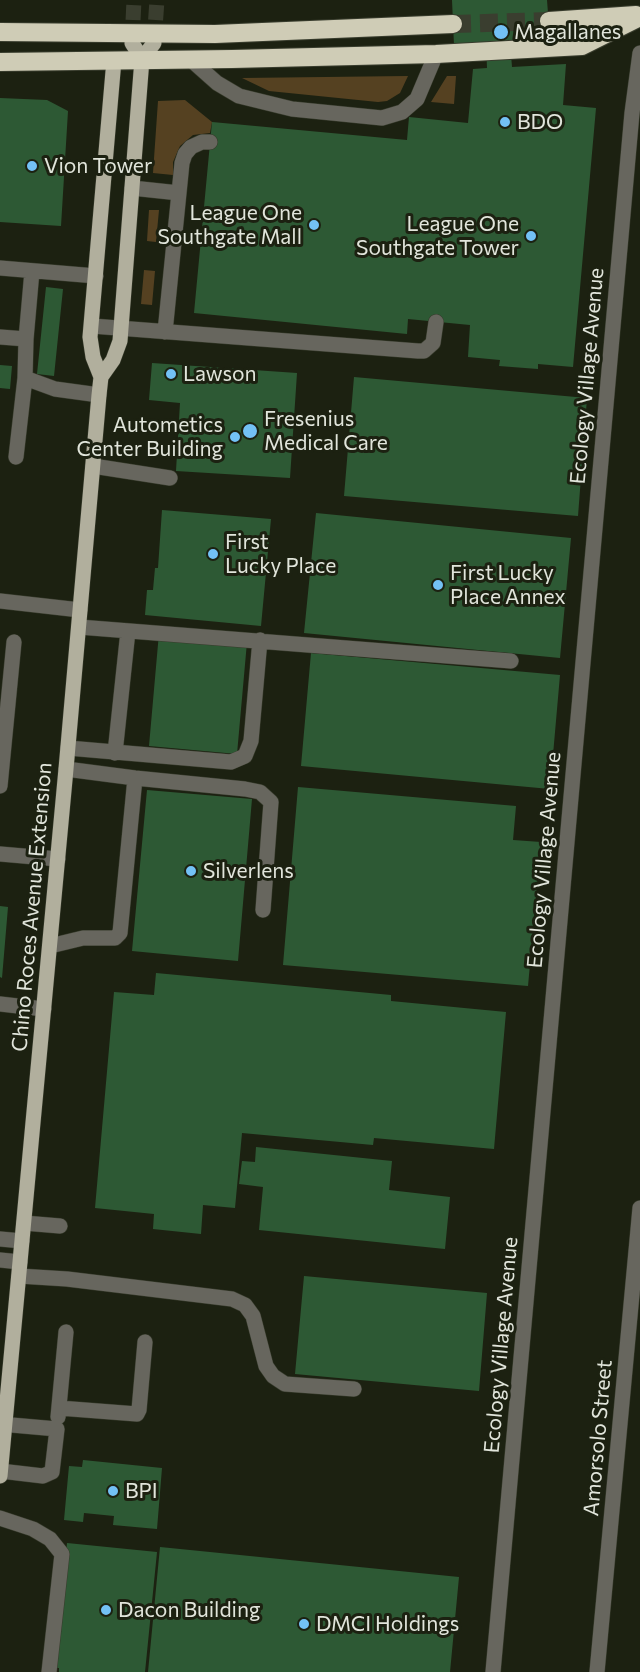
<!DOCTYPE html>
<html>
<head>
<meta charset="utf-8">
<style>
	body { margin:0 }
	canvas { display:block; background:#1c2111 }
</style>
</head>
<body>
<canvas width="640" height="1672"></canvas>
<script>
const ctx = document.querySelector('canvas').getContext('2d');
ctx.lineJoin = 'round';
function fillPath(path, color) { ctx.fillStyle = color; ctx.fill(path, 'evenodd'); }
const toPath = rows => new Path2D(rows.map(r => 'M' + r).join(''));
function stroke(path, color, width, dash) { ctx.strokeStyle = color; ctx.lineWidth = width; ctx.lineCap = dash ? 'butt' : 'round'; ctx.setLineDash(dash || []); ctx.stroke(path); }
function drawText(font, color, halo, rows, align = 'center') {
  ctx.font = font + ' Commissioner,sans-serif'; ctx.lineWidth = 6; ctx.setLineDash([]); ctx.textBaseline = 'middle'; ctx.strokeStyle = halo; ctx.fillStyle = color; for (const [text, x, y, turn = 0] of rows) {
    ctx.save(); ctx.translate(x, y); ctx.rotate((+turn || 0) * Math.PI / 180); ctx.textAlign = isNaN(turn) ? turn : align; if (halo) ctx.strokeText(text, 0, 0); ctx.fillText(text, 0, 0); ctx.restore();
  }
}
const green = toPath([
	[408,76,400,93,387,101,378,102,269,91,242,78],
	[447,76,456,76,454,104,431,102],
	[185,100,212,122,210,133,193,135,180,146,173,162,173,175,153,173,158,101],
	[149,210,159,210,156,242,147,241],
	[144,270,155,271,152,305,141,304]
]);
const building = toPath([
	[452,0,547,0,550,40,510,42,512,67,566,64,563,105,596,108,573,367,538,364,538,369,499,366,500,360,468,357,470,325,408,319,407,334,194,313,212,122,407,140,409,117,468,123,473,69,487,68,486,43,454,45],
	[0,98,47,100,68,111,61,226,0,222],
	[46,287,63,289,54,376,37,374],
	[152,363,297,373,290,478,176,471,180,403,149,400],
	[0,365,12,366,10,389,0,388],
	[354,377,587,398,578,516,344,496],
	[162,510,271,519,261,626,145,615,147,590,153,590,155,568,158,568],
	[316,513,571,538,560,658,304,633],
	[159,633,247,642,237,754,149,746],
	[311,653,560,675,550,789,301,766],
	[298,787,516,806,513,840,541,842,528,986,283,965],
	[147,790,252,799,238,961,132,951],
	[0,906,8,907,2,978,0,977],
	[156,973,391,995,391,1001,506,1012,494,1149,374,1138,373,1145,242,1133,235,1208,203,1205,201,1234,153,1229,154,1214,95,1208,114,992,154,995],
	[256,1147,392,1161,389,1190,450,1197,445,1249,259,1230,263,1187,239,1184,242,1161,255,1162],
	[304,1276,487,1293,479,1391,295,1374],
	[83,1460,162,1468,157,1529,113,1525,114,1516,84,1513,83,1522,64,1520,69,1466,82,1467],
	[67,1543,157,1552,145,1672,59,1672,59,1668,55,1668],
	[160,1547,459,1577,450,1672,148,1672]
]);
const majorTunnel = toPath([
	[132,43,134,0],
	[154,43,157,0]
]);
const highwayTunnel = toPath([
	[453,24,549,21]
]);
const minor = toPath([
	[190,59,217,83,239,96,292,109,382,118,402,112,417,99,436,54],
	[132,188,179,193],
	[0,268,96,276],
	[92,326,418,351,424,351,433,343,436,322],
	[165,332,182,163,185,154,191,147,202,142,210,142],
	[0,337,26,339,25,378,55,389,99,395],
	[26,339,32,271],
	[16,457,25,378],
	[93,466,170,478],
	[0,601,80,610],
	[79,627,511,661],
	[68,748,231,762,245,756,251,741,260,640],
	[115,753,128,631],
	[66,769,135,778,245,789,260,792,271,802,263,910],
	[0,786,14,642],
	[0,854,58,859],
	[50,946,83,938,115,938,120,933,135,778],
	[0,1004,44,1009],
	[24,1223,60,1226],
	[0,1239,22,1241],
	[0,1260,20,1262],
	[19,1276,67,1279,232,1299,245,1305,253,1316,266,1366,273,1376,285,1384,354,1389],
	[59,1408,137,1414,139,1410,145,1342],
	[58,1417,66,1332],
	[0,1424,57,1429,52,1472,43,1476,0,1471],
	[0,1518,33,1529,50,1539,62,1554,49,1672],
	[493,1672,632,113,640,53],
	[597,1672,640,1208]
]);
const major = toPath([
	[132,43,142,59],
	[142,59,154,43],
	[101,377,113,360,120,341,142,59],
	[0,1476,66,769,99,395,101,377,93,357,90,337,114,60]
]);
const highway = toPath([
	[549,21,636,15],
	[0,32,215,34,453,24],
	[0,62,232,59,436,54,582,46,640,17]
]);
const markers = [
	[501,32,8,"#73c1f5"],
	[505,122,6,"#73c1f5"],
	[32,166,6,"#73c1f5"],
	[314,225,6,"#73c1f5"],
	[531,236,6,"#73c1f5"],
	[171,374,6,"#73c1f5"],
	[250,431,8,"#73c1f5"],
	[235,437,6,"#73c1f5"],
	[213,554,6,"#73c1f5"],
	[438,585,6,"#73c1f5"],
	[191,871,6,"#73c1f5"],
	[113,1491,6,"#73c1f5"],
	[106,1610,6,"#73c1f5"],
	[304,1624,6,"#73c1f5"]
];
const poiNames = [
	["Magallanes",514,32],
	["BDO",517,122],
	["Vion Tower",44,166],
	["League One",302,213,"right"],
	["Southgate Mall",302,237,"right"],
	["League One",519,224,"right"],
	["Southgate Tower",519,248,"right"],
	["Lawson",183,374],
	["Fresenius",264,419],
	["Medical Care",264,443],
	["Autometics",223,425,"right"],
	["Center Building",223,449,"right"],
	["First",225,542],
	["Lucky Place",225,566],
	["First Lucky",450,573],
	["Place Annex",450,597],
	["Silverlens",203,871],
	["BPI",125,1491],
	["Dacon Building",118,1610],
	["DMCI Holdings",316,1624]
];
const streetNames = [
	["Ecology Village Avenue",587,376,-85],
	["Ecology Village Avenue",544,860,-85],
	["Chino Roces Avenue Extension",32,907,-85],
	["Ecology Village Avenue",501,1345,-85],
	["Amorsolo Street",598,1438,-85]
];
fillPath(green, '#554121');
fillPath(building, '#2d5934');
stroke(majorTunnel, '#3a3e2f', 15, [15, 8]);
stroke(highwayTunnel, '#3a3e2f', 18, [18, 9]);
stroke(minor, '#383c2d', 16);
stroke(major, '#383c2d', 16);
stroke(highway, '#383c2d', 20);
stroke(minor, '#67665e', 15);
stroke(major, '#b1af9d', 15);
stroke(highway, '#cfccb6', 18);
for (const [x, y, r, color] of markers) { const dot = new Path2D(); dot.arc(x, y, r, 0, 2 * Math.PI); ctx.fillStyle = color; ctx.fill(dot); stroke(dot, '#1c2111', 2); }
drawText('21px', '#e1e5db', '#1c2111', poiNames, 'left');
drawText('21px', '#e1e5db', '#1c2111', streetNames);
</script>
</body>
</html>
